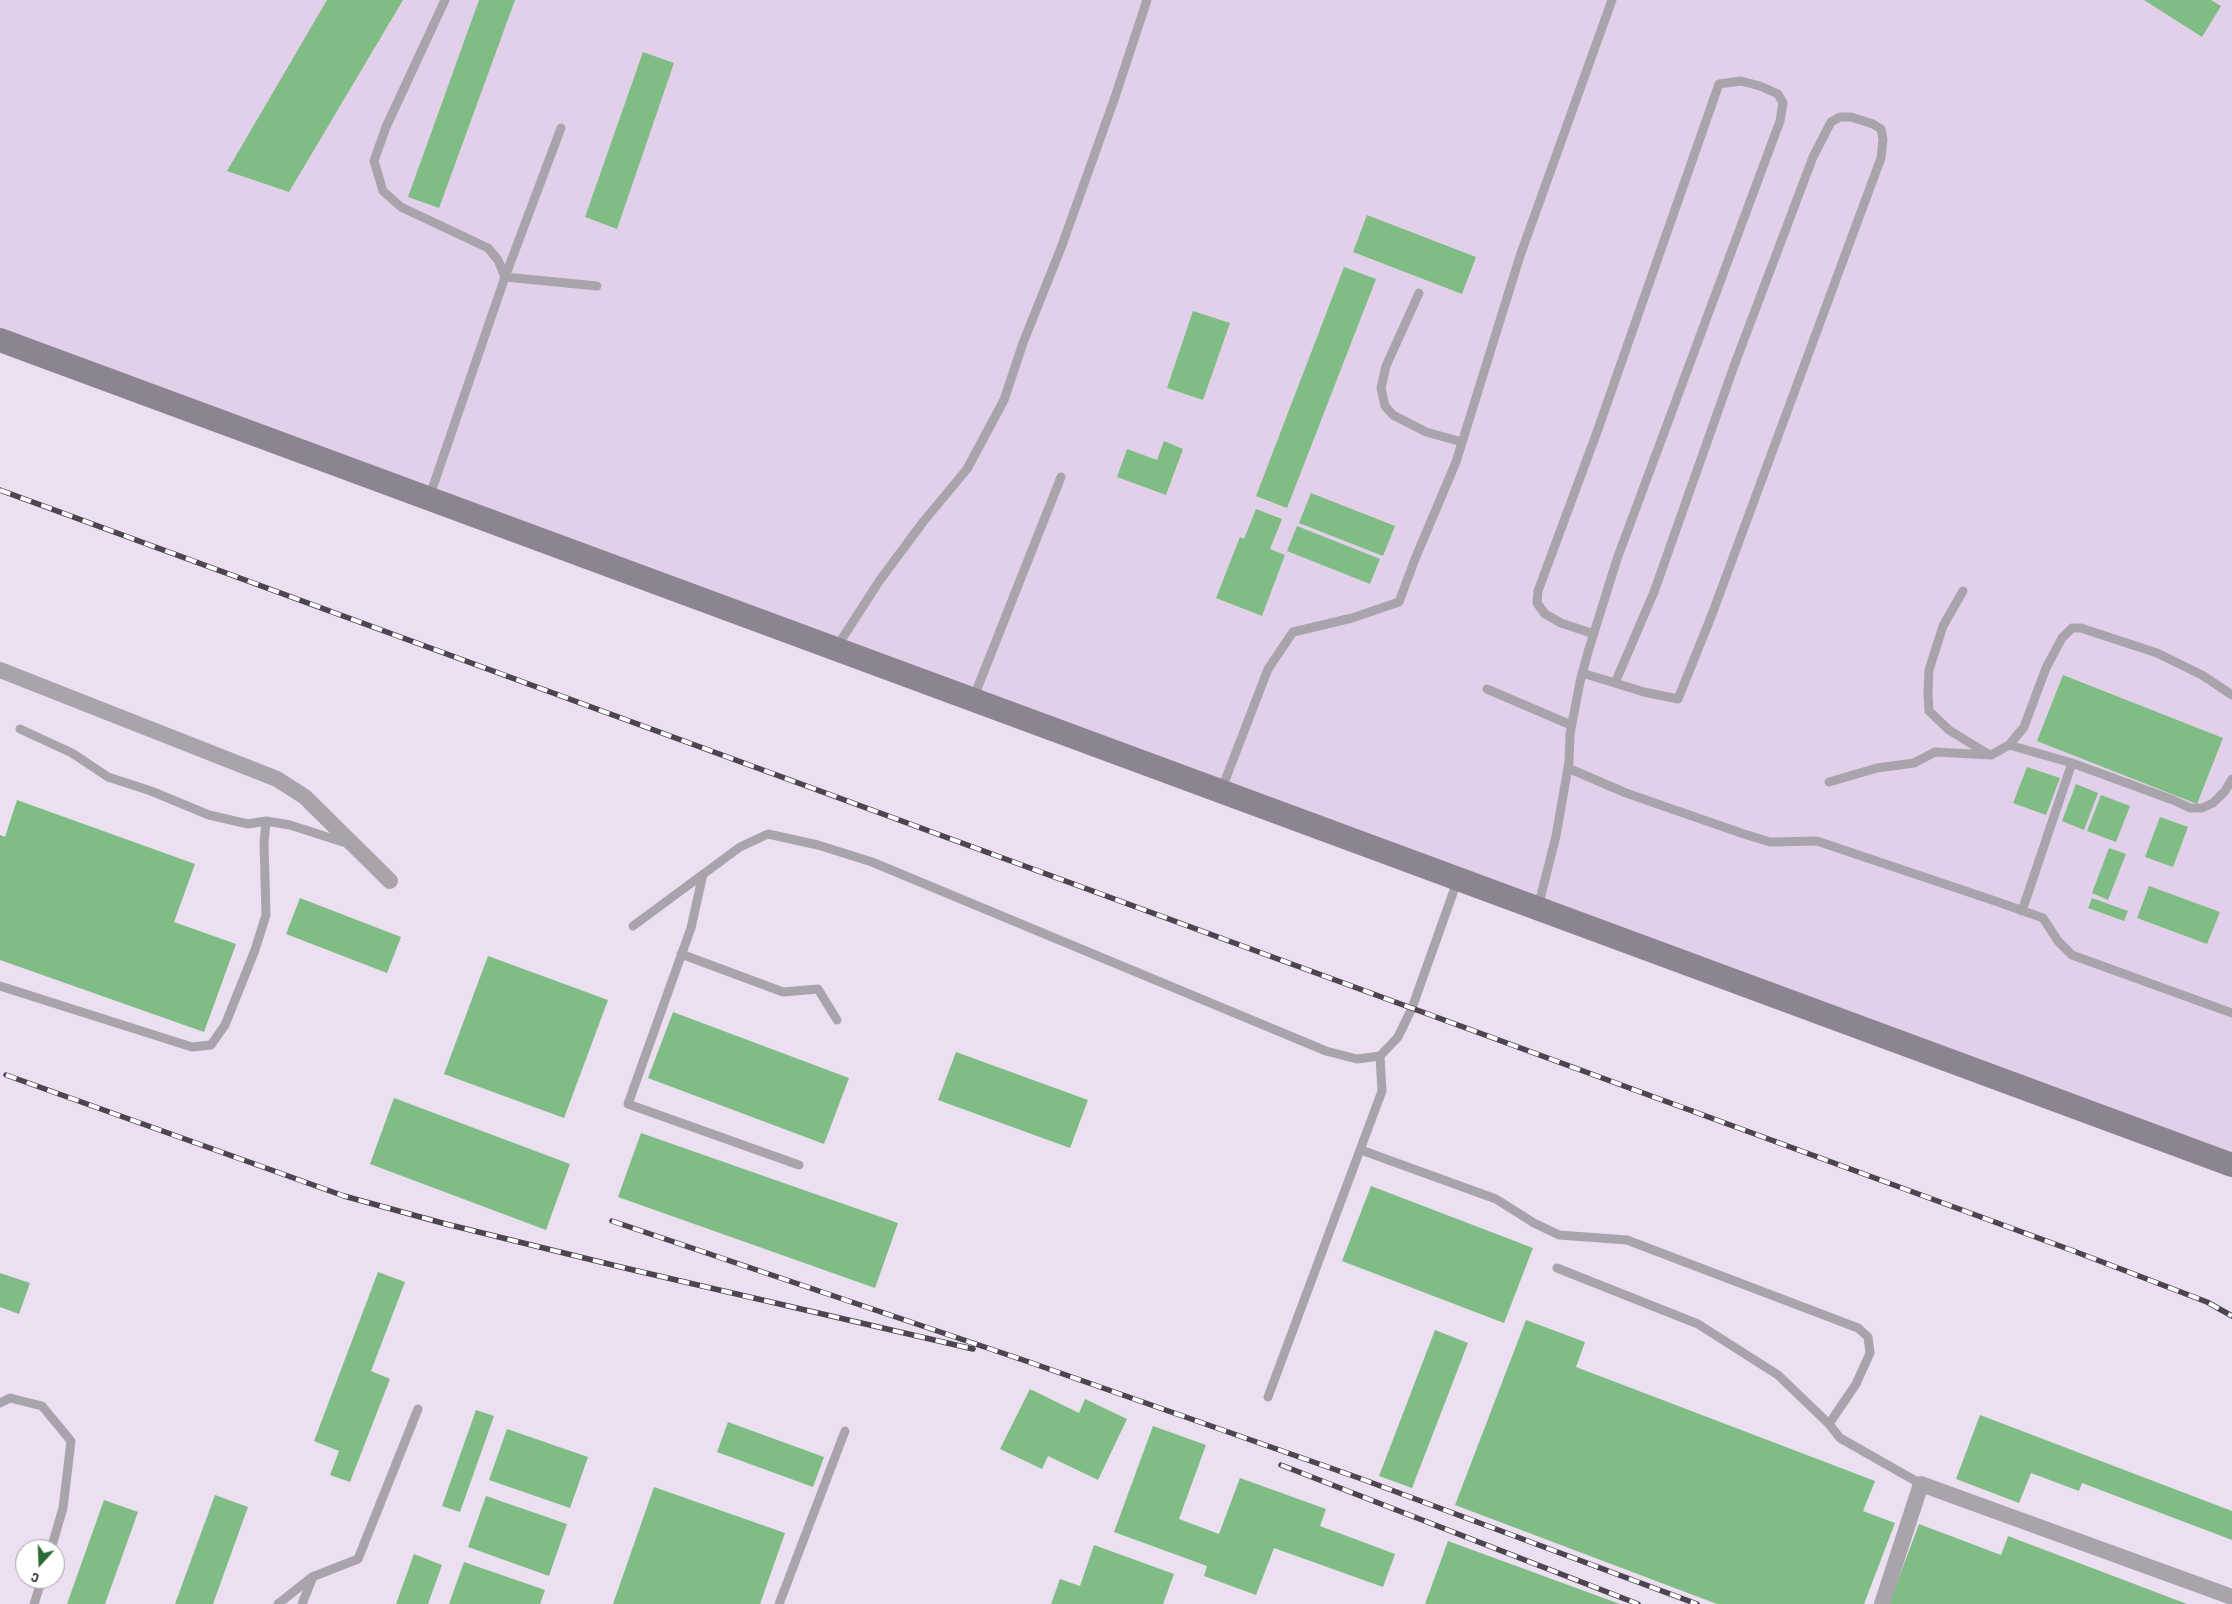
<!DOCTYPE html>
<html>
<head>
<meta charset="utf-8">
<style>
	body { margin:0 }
	#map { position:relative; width:2232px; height:1604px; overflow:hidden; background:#ecdff2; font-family:"Sofia Sans Condensed",sans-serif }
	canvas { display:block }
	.north { position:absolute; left:15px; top:1539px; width:50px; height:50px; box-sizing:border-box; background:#fff; border:1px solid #a19fa2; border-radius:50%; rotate:200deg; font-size:14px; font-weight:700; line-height:20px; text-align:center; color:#140f16 }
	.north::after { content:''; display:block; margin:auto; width:18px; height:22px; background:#296b35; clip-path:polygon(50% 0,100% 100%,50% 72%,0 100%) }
</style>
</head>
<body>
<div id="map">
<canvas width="2232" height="1604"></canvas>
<div class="north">С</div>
</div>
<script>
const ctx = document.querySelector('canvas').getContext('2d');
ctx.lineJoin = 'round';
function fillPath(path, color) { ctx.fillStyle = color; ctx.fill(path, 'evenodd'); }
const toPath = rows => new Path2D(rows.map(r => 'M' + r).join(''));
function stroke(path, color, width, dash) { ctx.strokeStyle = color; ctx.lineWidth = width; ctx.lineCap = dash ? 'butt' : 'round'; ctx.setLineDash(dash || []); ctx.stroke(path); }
const built = toPath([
	[0,0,2232,0,2232,1165,0,340]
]);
const building = toPath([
	[327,0,403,0,289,192,227,171],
	[479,0,515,0,439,208,408,197],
	[2144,0,2211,0,2221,6,2202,37],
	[643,52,674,63,617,229,585,217],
	[1367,215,1476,257,1462,294,1353,252],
	[1344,267,1376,279,1287,508,1256,496],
	[1193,311,1230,323,1203,400,1167,388],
	[1164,441,1183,449,1166,495,1117,477,1127,449,1157,460],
	[1311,493,1395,526,1383,556,1299,523],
	[1256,509,1282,519,1270,549,1285,555,1262,616,1216,598,1240,537,1244,539],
	[1297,526,1380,559,1370,584,1287,551],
	[2063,675,2223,738,2197,804,2037,741],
	[2027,767,2060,778,2046,815,2013,803],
	[2076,784,2098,793,2084,830,2062,821],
	[2101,795,2130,806,2116,842,2087,831],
	[17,800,195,864,174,922,236,944,204,1032,0,960,0,835,5,837],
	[2160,817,2188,827,2173,867,2145,857],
	[2109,848,2126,854,2108,900,2092,893],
	[2149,886,2220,912,2207,944,2137,918],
	[300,898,401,937,387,973,286,934],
	[2092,898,2128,911,2124,921,2088,908],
	[488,956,608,1000,564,1118,444,1074],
	[673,1012,849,1078,824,1144,648,1078],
	[956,1052,1088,1100,1070,1148,938,1100],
	[394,1098,570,1164,546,1230,370,1164],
	[641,1133,898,1223,875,1288,618,1197],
	[1371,1186,1533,1248,1504,1323,1342,1261],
	[378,1272,405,1282,371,1371,390,1379,350,1482,330,1475,339,1451,314,1441],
	[0,1273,30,1283,19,1314,0,1307],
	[1526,1320,1585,1342,1576,1367,1875,1481,1863,1511,1895,1523,1864,1604,1717,1604,1455,1505],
	[1435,1330,1468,1343,1412,1488,1379,1476],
	[1030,1389,1079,1413,1085,1399,1127,1419,1098,1480,1048,1456,1042,1469,1000,1449],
	[476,1410,494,1416,460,1512,442,1506],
	[1980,1415,2232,1511,2232,1540,2082,1483,2079,1491,2031,1473,2019,1503,1956,1479],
	[728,1422,824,1457,813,1487,717,1452],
	[1153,1426,1206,1445,1179,1519,1219,1534,1240,1478,1326,1509,1320,1526,1395,1554,1383,1587,1274,1548,1256,1595,1204,1576,1207,1566,1114,1532],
	[507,1429,588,1457,570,1508,489,1480],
	[654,1487,785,1533,760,1604,613,1604],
	[215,1495,248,1507,213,1604,175,1604],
	[486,1496,567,1524,549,1576,468,1547],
	[104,1500,138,1512,105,1604,67,1604],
	[1919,1524,2001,1555,2008,1536,2187,1604,1889,1604],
	[1448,1541,1620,1604,1425,1604],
	[1094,1545,1174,1574,1163,1604,1051,1604,1060,1579,1080,1586],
	[414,1554,442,1565,428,1604,396,1604],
	[464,1562,545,1590,540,1604,449,1604]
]);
const service = toPath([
	[445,0,386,127,374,161,383,191,401,207,488,248,498,260,505,277,561,128],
	[1419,293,1386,366,1381,388,1385,406,1393,415,1426,432,1462,442],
	[429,498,505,277,597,286],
	[1963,591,1943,626,1929,670,1928,693,1929,711,1949,730,1988,754],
	[836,648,880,580,923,522,967,469,1004,400,1023,343,1061,248,1114,100,1147,0],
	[1582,673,1615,683,1644,692,1678,699,1711,617,1881,158,1883,139,1881,129,1873,124,1851,117,1840,117,1831,122,1813,157,1734,366,1654,592,1615,683],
	[1487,689,1571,725],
	[973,699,1061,477],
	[20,729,72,753,108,777,151,791,209,815,248,824,266,821,290,825,346,843],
	[2009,745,2072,763,2173,800,2190,808,2202,808,2213,803,2225,791,2232,779],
	[1568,768,1626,793,1744,834,1770,842,1817,841,1998,902,2043,918,2058,941,2072,955,2232,1013],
	[1829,782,1877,768,1914,763,1935,752,1991,755,2009,745,2024,727,2046,668,2062,638,2072,628,2081,628,2157,653,2202,675,2232,695],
	[1221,791,1268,669,1293,632,1352,618,1399,602,1415,559,1456,462,1520,256,1612,0],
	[703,874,691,928,628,1104,799,1165],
	[1538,907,1556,836,1569,762,1570,734,1580,682,1588,652,1617,559,1780,121,1783,103,1778,94,1760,86,1741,81,1719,84,1597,432,1538,591,1537,603,1545,614,1561,623,1594,634],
	[2022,911,2072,763],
	[633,926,740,847,768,834,818,845,872,862,1326,1051,1357,1059,1380,1056,1398,1037,1412,1008,1458,879],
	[681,954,783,992,818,989,837,1020],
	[0,986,192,1047,211,1045,225,1025,255,950,266,915,264,843,266,821],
	[1361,1150,1496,1199,1534,1223,1559,1235,1627,1240,1858,1328,1868,1337,1870,1353,1856,1384,1829,1424],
	[1557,1268,1698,1324,1778,1375,1829,1424,1840,1438,1921,1484],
	[1268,1397,1382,1091,1380,1056],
	[0,1403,10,1398,42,1406,71,1441,63,1508,51,1549],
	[34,1604,42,1579],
	[278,1604,312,1577,358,1559,418,1409],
	[302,1604,312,1579],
	[779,1604,845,1431]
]);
const minor = toPath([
	[0,670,277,779,305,797,390,881],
	[1882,1604,1921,1484,2232,1597]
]);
const secondary = toPath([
	[0,340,2232,1165]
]);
const rail = toPath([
	[0,490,2071,1250,2207,1302,2232,1316],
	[6,1075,344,1196,446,1224,629,1269,973,1349],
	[612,1221,1029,1362,1359,1478,1697,1604],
	[1281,1465,1638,1604]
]);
fillPath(built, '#e2d0ea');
fillPath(building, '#7fbd85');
stroke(service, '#a9a4ac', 9);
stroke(minor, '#a9a4ac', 16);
stroke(secondary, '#8c8490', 24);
stroke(rail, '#4c454f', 5.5);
stroke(rail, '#fff', 4, [11]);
</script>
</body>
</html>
